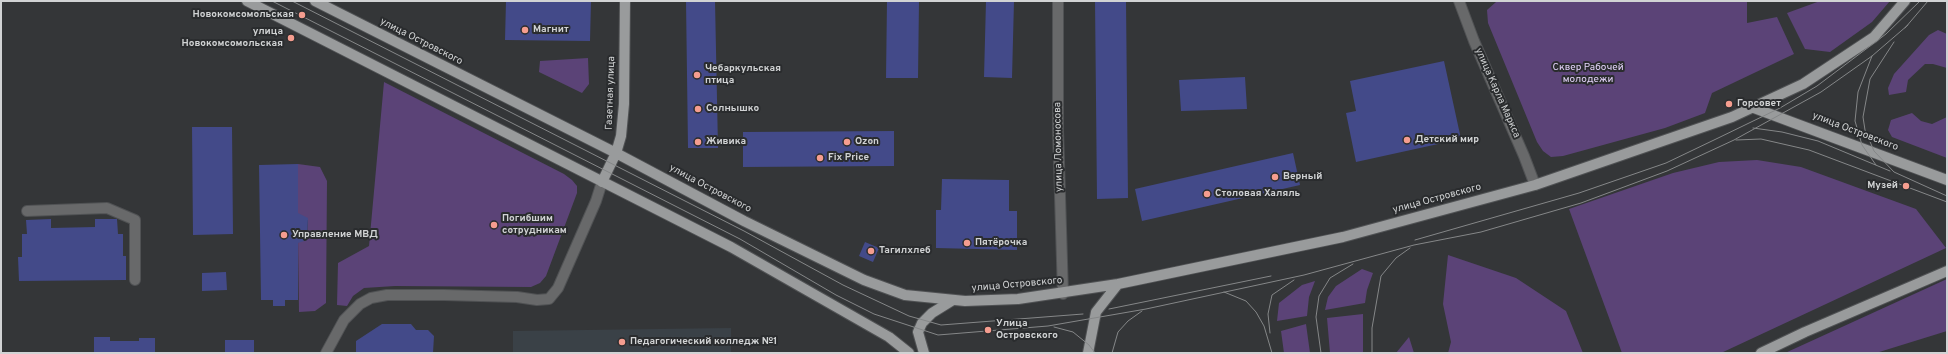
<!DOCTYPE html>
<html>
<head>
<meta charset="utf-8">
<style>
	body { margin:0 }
	#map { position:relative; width:1948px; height:354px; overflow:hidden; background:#343638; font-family:Overpass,sans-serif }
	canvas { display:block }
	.frame { position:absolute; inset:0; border:2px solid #d1d3d4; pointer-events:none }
</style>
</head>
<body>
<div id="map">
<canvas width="1948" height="354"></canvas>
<div class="frame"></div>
</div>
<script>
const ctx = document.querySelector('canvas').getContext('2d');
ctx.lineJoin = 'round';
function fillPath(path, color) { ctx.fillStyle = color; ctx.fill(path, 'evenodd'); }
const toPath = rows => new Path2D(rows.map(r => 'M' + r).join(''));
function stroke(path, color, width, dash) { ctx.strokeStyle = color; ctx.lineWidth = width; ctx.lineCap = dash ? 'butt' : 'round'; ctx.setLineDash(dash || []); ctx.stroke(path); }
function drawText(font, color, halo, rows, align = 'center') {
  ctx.font = font + ' Overpass,sans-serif'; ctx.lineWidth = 4; ctx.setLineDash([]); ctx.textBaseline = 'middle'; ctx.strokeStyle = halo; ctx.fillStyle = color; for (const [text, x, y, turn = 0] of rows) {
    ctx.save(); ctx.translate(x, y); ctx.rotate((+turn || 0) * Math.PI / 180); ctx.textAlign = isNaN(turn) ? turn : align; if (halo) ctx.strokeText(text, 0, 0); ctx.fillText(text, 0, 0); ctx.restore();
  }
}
const built = toPath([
	[731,328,731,353,513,353,513,331]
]);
const green = toPath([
	[1509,1,1747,1,1747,23,1777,17,1794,54,1712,93,1705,113,1665,128,1563,156,1551,157,1543,151,1537,142,1488,23,1487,10,1496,2],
	[1820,1,1890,1,1872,22,1830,52,1805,49,1787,13],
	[1938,30,1947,34,1947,68,1933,64,1925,64,1908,80,1906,92,1889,95,1888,88,1894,74,1929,35],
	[588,58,589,84,582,93,539,72,540,61],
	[384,82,564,174,572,180,577,186,577,193,546,276,540,283,531,287,395,286,364,288,353,296,347,306,337,305,338,263,369,246],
	[1912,113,1921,121,1932,124,1947,117,1947,158,1892,137,1888,130,1891,120],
	[1757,160,1801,167,1916,209,1946,248,1721,353,1622,353,1569,209,1673,173,1719,162],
	[298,164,320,167,327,181,326,303,315,311,299,312,298,237,306,240,307,239,308,220,298,221],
	[1448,255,1516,278,1566,311,1583,353,1448,353,1451,342,1443,304],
	[1362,269,1373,273,1367,290,1365,303,1325,310,1328,297,1336,286],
	[1947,279,1947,331,1876,353,1785,353],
	[1315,281,1309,297,1307,316,1277,321,1279,303,1302,285],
	[1363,314,1363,353,1330,353,1327,318],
	[1306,324,1310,353,1284,353,1281,331],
	[1409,337,1414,353,1396,353]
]);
const building = toPath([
	[506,1,591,1,590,41,505,40],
	[686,1,715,1,718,148,688,148],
	[887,1,919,1,918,78,886,78],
	[986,1,1014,1,1012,78,984,77],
	[1095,1,1126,1,1128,198,1097,199],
	[1444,61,1461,139,1356,162,1346,113,1356,111,1350,81],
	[1245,77,1247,109,1181,111,1179,80],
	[192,127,232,127,233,234,193,235],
	[894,131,894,166,743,167,743,132],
	[1293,153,1300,185,1142,221,1135,189],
	[298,164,298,213,308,218,307,240,298,243,298,300,285,300,285,306,273,306,273,300,261,300,259,165],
	[942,179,1009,180,1009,211,1017,211,1017,250,936,248,936,210,941,210],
	[51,219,51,228,95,227,95,219,117,219,118,234,123,234,123,256,126,256,126,280,19,281,18,257,22,257,22,234,27,234,26,220],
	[865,242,879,248,873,262,859,256],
	[226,272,227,290,202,291,202,273],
	[382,324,411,324,416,330,428,330,434,336,433,353,356,353,356,341],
	[94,337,110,337,110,341,139,341,139,338,155,338,155,353,94,353],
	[225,340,254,340,254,353,225,353]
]);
const minor = toPath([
	[1058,1,1058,130,1063,294],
	[1459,1,1474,41,1524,156,1535,185],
	[27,211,107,208,135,220,135,280],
	[326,353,344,320,360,304,371,298,387,295,444,295,517,297,537,300,549,299,558,288,596,201,602,182]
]);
const major = toPath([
	[247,1,731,247,889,337,909,353],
	[315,1,616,153,744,221,864,280,905,295,965,301,1018,299,1118,284,1343,237,1535,185,1732,117,1803,84,1874,37,1905,1],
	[1754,108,1947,180],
	[602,182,616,153,621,136,624,104,625,1],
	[924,353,918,332,922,323,932,313,953,300],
	[1088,353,1096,312,1118,284],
	[1761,353,1805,332,1947,271]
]);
const tram = toPath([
	[272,1,740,239,836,295,874,314,938,335,1048,326,1146,309,1304,275,1414,245,1481,232,1581,203,1667,171,1734,140,1821,92,1872,56,1908,25],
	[292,1,744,231,843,285,909,316,941,325,1083,314],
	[1905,28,1928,1],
	[1894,42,1870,79,1863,117,1865,130,1874,151,1894,172,1947,196],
	[1872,56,1858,92,1855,121,1862,145,1876,165],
	[1753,128,1782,132,1818,141,1890,171],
	[1736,140,1761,139,1809,150,1947,202],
	[1415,240,1579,193,1666,163,1714,140,1780,108,1817,86,1886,34,1920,1],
	[1224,292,1246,301,1256,312,1264,326,1272,353],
	[1109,309,1271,276],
	[1054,327,1073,332,1089,345,1095,353],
	[1270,333,1268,314,1272,295,1294,280],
	[1112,353,1118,332,1128,321,1142,311],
	[1321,353,1316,317,1319,296,1330,278,1353,264],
	[1372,353,1372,328,1381,276,1396,258,1410,248]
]);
const markers = [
	[302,15,4,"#f59d8f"],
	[525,30,4,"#f59d8f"],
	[291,38,4,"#f59d8f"],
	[697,75,4,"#f59d8f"],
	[1729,104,4,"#f59d8f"],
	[698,109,4,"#f59d8f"],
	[1407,140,4,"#f59d8f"],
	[698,142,4,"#f59d8f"],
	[847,142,4,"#f59d8f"],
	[820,158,4,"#f59d8f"],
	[1275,177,4,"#f59d8f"],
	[1906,186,4,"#f59d8f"],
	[1207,194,4,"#f59d8f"],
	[494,225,4,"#f59d8f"],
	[284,235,4,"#f59d8f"],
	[967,243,4,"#f59d8f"],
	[871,251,4,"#f59d8f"],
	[988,330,4,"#f59d8f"],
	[622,342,4,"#f59d8f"]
];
const poiNames = [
	["Новокомсомольская",294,15,"right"],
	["Магнит",533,30],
	["улица",283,32,"right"],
	["Новокомсомольская",283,44,"right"],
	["Чебаркульская",705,69],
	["птица",705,81],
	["Горсовет",1737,104],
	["Солнышко",706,109],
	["Детский мир",1415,140],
	["Живика",706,142],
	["Ozon",855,142],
	["Fix Price",828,158],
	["Верный",1283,177],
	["Музей",1898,186,"right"],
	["Столовая Халяль",1215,194],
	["Погибшим",502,219],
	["сотрудникам",502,231],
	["Управление МВД",292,235],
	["Пятёрочка",975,243],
	["Тагилхлеб",879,251],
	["Улица",996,324],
	["Островского",996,336],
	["Педагогический колледж №1",630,342]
];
const streetNames = [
	["улица Островского",421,42,27],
	["Газетная улица",611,93,-88],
	["улица Карла Маркса",1497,93,66],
	["улица Островского",1855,132,21],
	["улица Ломоносова",1059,147,-91],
	["улица Островского",710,189,28],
	["улица Островского",1437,199,-15],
	["улица Островского",1017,285,-5]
];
const parkNames = [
	["Сквер Рабочей",1588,68],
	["молодежи",1588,80]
];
fillPath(built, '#3a4147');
fillPath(green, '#5b4377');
fillPath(building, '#434a89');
stroke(minor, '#505254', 12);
stroke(major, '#505254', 12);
stroke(minor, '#68696a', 10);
stroke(major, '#999b9c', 10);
stroke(tram, '#858788', 1);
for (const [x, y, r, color] of markers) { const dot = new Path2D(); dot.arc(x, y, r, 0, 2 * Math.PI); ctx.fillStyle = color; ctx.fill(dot); stroke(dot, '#2a2c2e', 1.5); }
drawText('bold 10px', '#d1d3d4', '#2a2c2e', poiNames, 'left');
drawText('10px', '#d1d3d4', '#2a2c2e', streetNames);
drawText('10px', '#e3d3f9', '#2a2c2e', parkNames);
</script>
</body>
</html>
